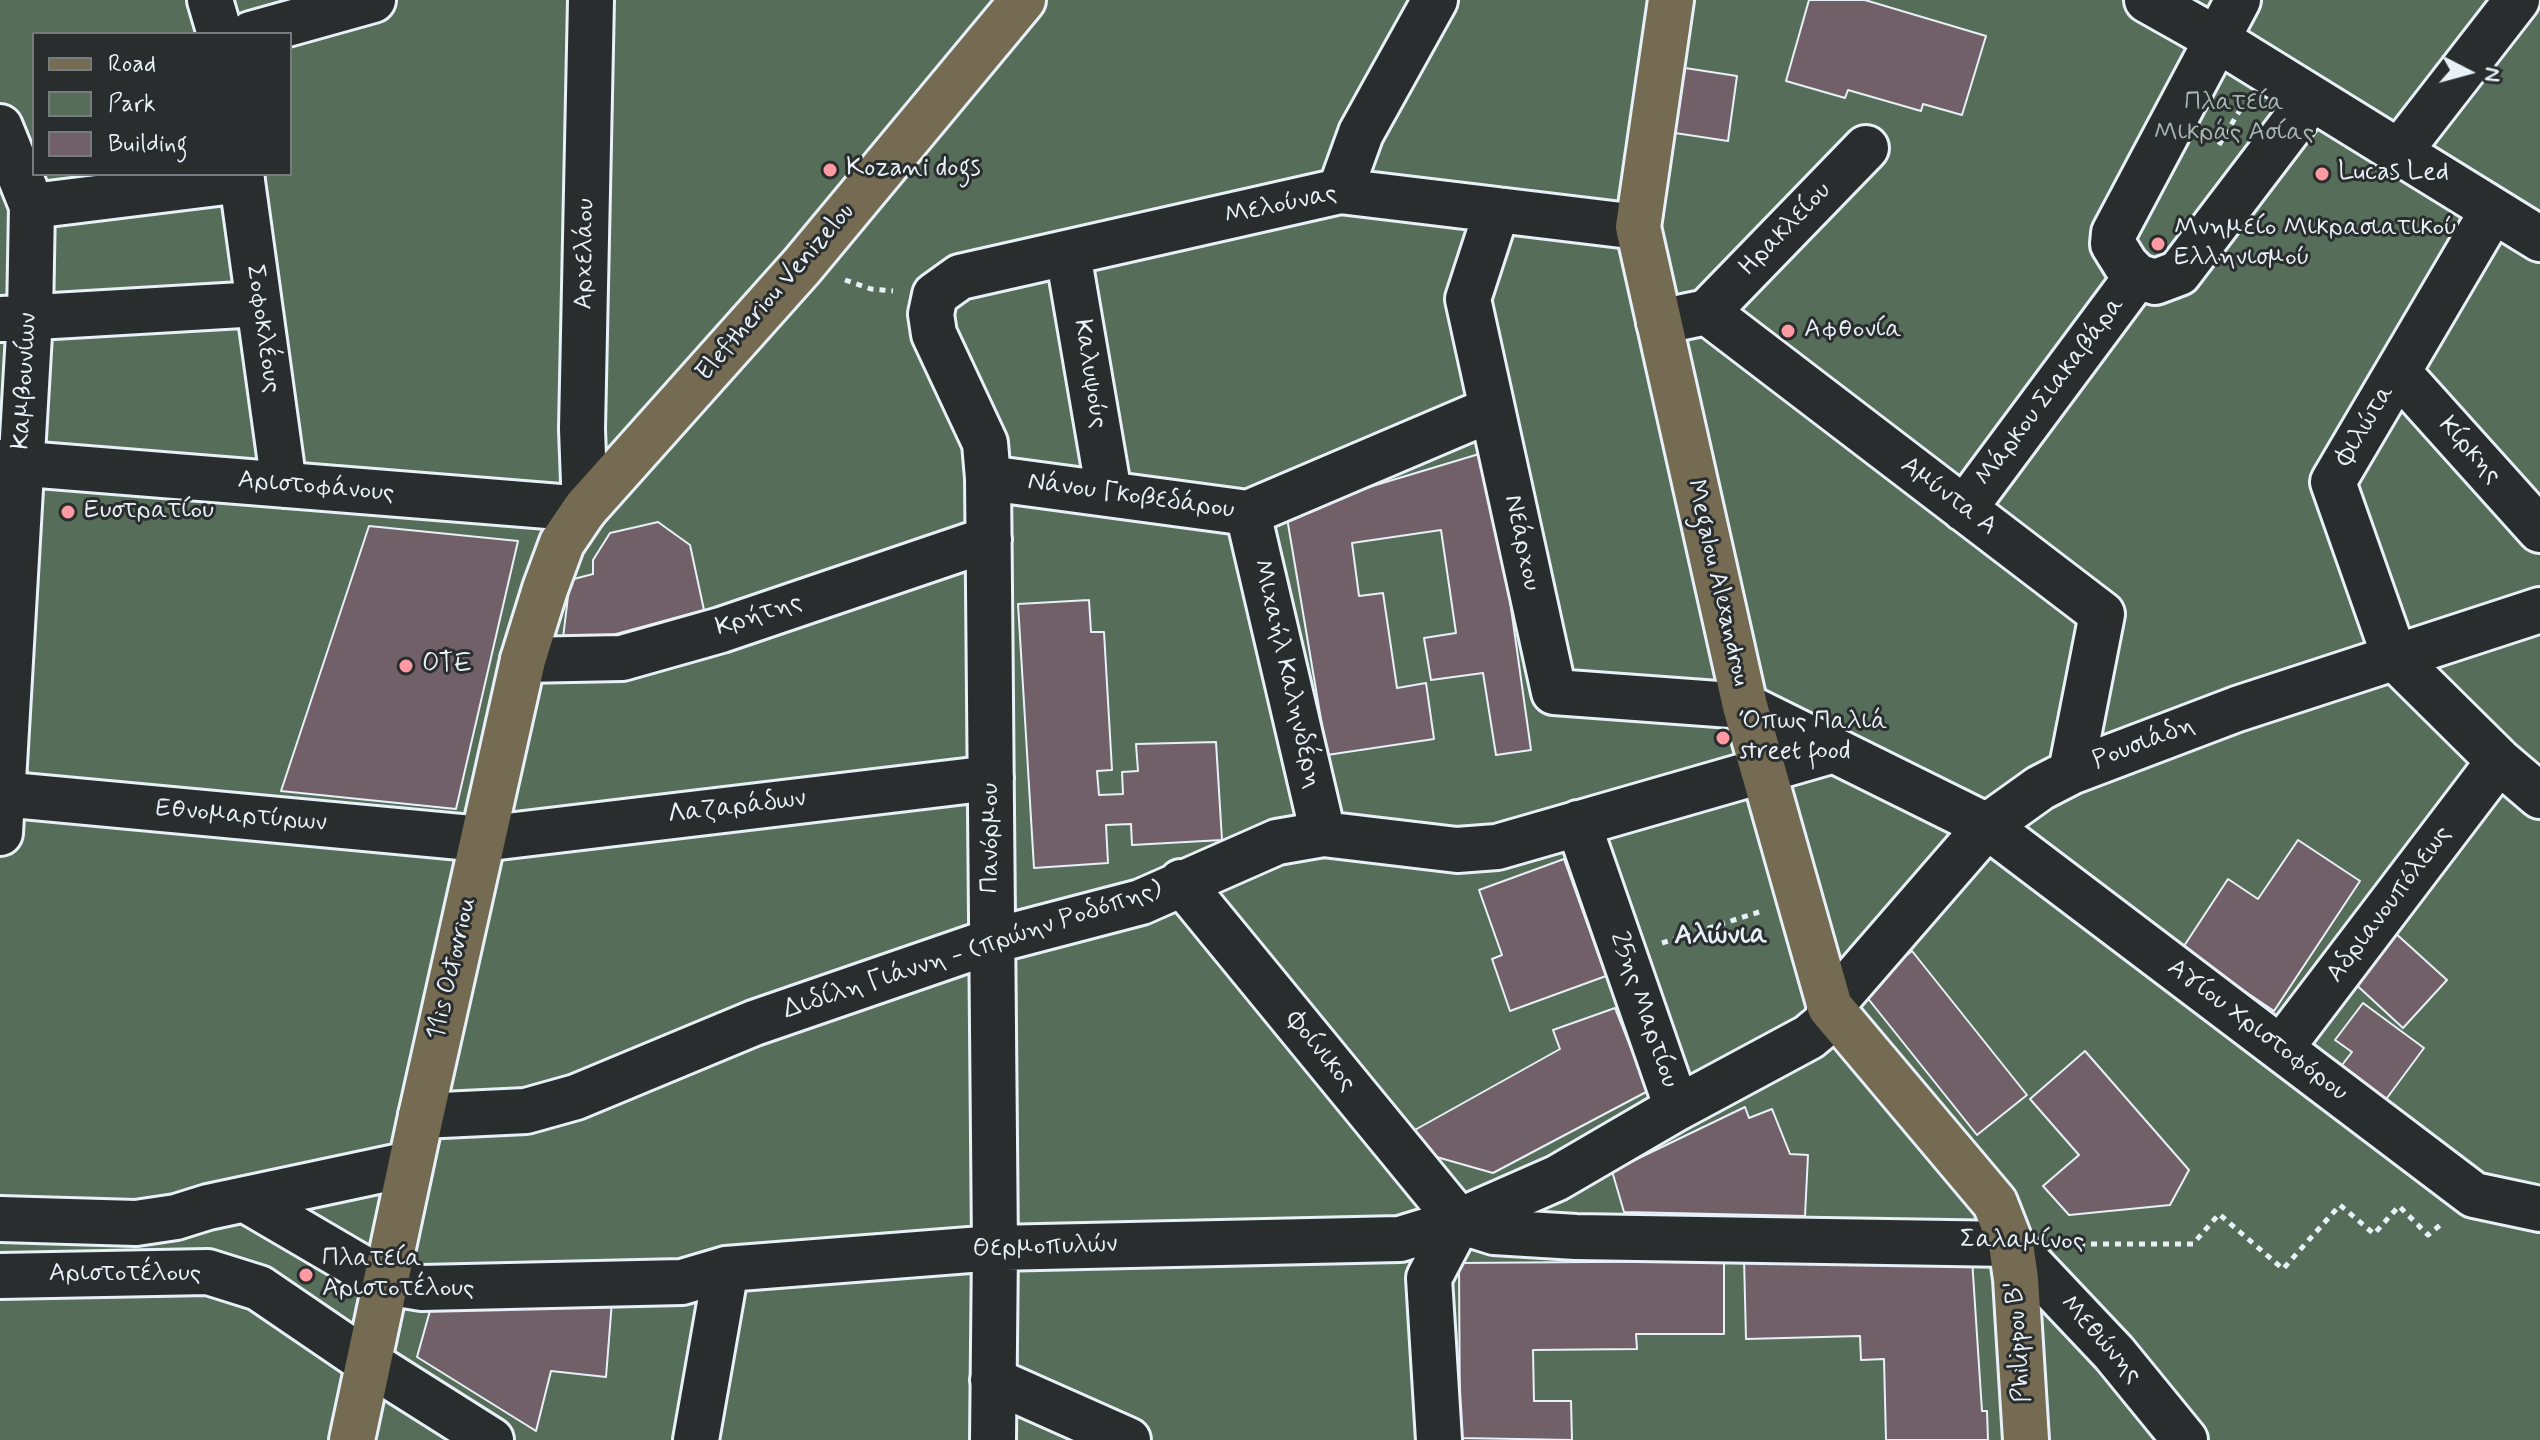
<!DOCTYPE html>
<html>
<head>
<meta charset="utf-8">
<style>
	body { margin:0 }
	#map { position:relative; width:2540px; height:1440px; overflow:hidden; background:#38373a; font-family:Mynerve,sans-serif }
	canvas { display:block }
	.legend { position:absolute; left:32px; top:32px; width:260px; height:144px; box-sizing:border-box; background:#2a2d2e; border:2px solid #767b7f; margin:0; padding:10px 14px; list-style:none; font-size:24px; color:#e8f1f8 }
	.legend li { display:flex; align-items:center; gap:16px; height:40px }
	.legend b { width:40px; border:2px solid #767b7f }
	.north { position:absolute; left:2428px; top:32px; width:80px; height:80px; -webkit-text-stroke:6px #2a2d2e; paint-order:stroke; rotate:96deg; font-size:22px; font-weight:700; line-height:32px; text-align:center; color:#e8f1f8 }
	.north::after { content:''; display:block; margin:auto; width:28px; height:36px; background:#e8f1f8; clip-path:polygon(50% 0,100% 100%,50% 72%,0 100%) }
</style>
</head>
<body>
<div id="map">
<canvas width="2540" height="1440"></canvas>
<ul class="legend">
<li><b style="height:10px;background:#746b52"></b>Road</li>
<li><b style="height:22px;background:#566d5a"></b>Park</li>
<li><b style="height:22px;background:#726069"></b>Building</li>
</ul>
<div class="north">N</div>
</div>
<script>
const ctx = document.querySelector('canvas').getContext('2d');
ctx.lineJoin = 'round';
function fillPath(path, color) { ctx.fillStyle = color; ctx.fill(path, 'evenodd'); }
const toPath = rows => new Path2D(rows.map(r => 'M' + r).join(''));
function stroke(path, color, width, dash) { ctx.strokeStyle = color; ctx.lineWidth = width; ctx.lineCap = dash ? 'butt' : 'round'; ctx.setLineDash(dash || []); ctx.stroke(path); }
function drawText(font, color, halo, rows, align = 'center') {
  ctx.font = font + ' Mynerve,sans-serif'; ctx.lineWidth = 6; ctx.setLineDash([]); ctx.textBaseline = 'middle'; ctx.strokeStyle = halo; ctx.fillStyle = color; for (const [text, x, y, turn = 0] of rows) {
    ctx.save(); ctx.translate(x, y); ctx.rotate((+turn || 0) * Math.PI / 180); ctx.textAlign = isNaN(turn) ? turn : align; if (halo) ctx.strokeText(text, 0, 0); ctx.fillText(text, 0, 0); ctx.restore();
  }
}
const green = toPath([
	[0,0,2540,0,2540,1440,0,1440],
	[34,34,290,34,290,174,34,174]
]);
const building = toPath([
	[1809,0,1865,0,1986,36,1962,115,1923,104,1921,111,1848,90,1845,98,1786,81,1809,0],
	[1685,68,1737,76,1728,141,1675,133,1685,68],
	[1489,451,1531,750,1496,755,1483,673,1431,680,1424,638,1456,633,1441,530,1352,543,1359,596,1383,593,1397,688,1426,683,1434,739,1327,755,1286,512,1489,451],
	[658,522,690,545,704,610,605,637,563,638,570,580,593,574,593,560,610,533,658,522],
	[369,526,518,541,456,809,281,791,369,526],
	[1089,600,1091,632,1104,632,1112,770,1097,771,1099,795,1123,794,1122,772,1138,771,1136,744,1216,742,1222,840,1132,845,1131,824,1106,825,1108,863,1034,868,1018,604,1089,600],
	[2298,840,2360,881,2274,1011,2182,949,2228,879,2258,899,2298,840],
	[1564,859,1606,976,1510,1011,1492,959,1502,955,1479,890,1564,859],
	[2393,931,2447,980,2403,1028,2350,979,2393,931],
	[1912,951,2027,1095,1977,1135,1862,991,1912,951],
	[2363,1003,2424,1048,2384,1102,2339,1069,2352,1052,2335,1040,2363,1003],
	[1615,1008,1648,1091,1493,1173,1433,1156,1413,1131,1560,1049,1553,1030,1615,1008],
	[2085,1051,2189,1170,2170,1205,2069,1215,2043,1186,2079,1155,2030,1099,2085,1051],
	[1745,1107,1749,1118,1772,1109,1790,1154,1808,1155,1805,1216,1624,1212,1612,1171,1745,1107],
	[1744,1258,1972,1259,1982,1411,1987,1411,1988,1440,1886,1440,1884,1359,1861,1360,1860,1336,1746,1339,1744,1258],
	[1724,1261,1724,1334,1636,1334,1637,1349,1533,1350,1534,1401,1571,1401,1572,1440,1460,1438,1459,1263,1724,1261],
	[433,1300,612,1301,606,1377,551,1371,536,1431,417,1357,433,1300]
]);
const path = toPath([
	[2219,145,2243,105],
	[845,280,871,289,893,291],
	[1662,943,1759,912],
	[2067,1244,2193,1244,2219,1214,2283,1269,2340,1205,2374,1234,2399,1206,2428,1235,2444,1222]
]);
const minor = toPath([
	[210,0,220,34],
	[2147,0,2218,40,2540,239],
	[2238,0,2114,233,2113,244,2126,265,2137,276,2155,282,2179,273,2312,98],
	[251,34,373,0],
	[0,127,32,206,30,317,0,833],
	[2399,152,2517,0],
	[241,174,284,485],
	[1340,191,1361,133,1435,0],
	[32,206,242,180],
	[1497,210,1468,299,1554,692,1745,706,1987,826,2474,1195,2540,1209],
	[2493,210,2333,482,2395,658,2499,761,2540,796],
	[1068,254,1109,493],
	[1707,312,1866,148],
	[2,319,259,304],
	[1659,322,1707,312,2102,614,2071,772],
	[2398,372,2540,530],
	[0,462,585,509,582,429,591,0],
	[988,478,1248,513,1492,409],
	[1964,509,2137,276],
	[1248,513,1323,834],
	[523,660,622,658,721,630,989,539],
	[0,794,482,839,991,778],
	[1578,823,1677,1108],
	[1181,882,1459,1221],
	[2281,1048,2499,761],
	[421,1116,526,1111,576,1097,754,1023,992,941,1141,902,1277,842,1323,834,1457,850,1497,847,1834,750],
	[246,1200,386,1282,422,1288,682,1282,726,1269,995,1248,1400,1239,1459,1221,1557,1178,1677,1108,1809,1037,1827,1022,1830,1007,1987,826,2040,788,2071,772,2237,709,2540,610],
	[0,1219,136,1223,176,1217,208,1207,410,1164],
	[1459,1221,1494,1232,1576,1237,2011,1244,2114,1353,2185,1440],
	[0,1276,208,1272,259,1288,369,1363,491,1440],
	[993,1380,1128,1440],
	[696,1440,726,1269],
	[993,1440,995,1248,988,478,985,443,934,334,931,314,935,295,960,277,1340,191,1638,227],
	[1439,1440,1429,1278,1459,1221]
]);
const major = toPath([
	[1671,0,1638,227,1745,706,1830,1007,1995,1203,2011,1244,2016,1279,2026,1440],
	[352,1440,421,1116,523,660,545,589,562,543,585,509,802,266,1023,0]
]);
const markers = [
	[830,170,8,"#ff9aa2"],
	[2322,174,8,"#ff9aa2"],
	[2158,244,8,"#ff9aa2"],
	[1788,331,8,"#ff9aa2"],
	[68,512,8,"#ff9aa2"],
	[406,666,8,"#ff9aa2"],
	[1723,738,8,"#ff9aa2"],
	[306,1275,8,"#ff9aa2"]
];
const parkNames = [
	["Πλατεία",2234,104],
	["Μικράς Ασίας",2234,134]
];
const poiNames = [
	["Kozani dogs",846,170],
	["Lucas Led",2338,174],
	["Μνημείο Μικρασιατικού",2174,229],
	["Ελληνισμού",2174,259],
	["Αφθονία",1804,331],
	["Ευστρατίου",84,512],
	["OTE",422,666],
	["Όπως Παλιά",1739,723],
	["street food",1739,753],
	["Πλατεία",322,1260],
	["Αριστοτέλους",322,1290]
];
const streetNames = [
	["Μελούνας",1281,206,-12],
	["Ηρακλείου",1786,230,-46],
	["Αρχελάου",586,254,-89],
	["Eleftheriou Venizelou",776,293,-49],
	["Σοφοκλέους",262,329,82],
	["Καλυψούς",1089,374,81],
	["Καμβουνίων",26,381,-87],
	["Μάρκου Σιακαβάρα",2051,392,-53],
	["Φιλώτα",2366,426,-59],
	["Κίρκης",2469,451,48],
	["Αριστοφάνους",316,488,5],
	["Νάνου Γκοβεδάρου",1131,497,8],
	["Αμύντα A",1948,497,37],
	["Νεάρχου",1521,543,78],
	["Megalou Alexandrou",1717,583,77],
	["Κρήτης",759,616,-18],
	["Μιχαήλ Καληνδέρη",1286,674,77],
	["Ρουσιάδη",2144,744,-21],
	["Λαζαράδων",737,808,-7],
	["Εθνομαρτύρων",241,817,5],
	["Πανόρμου",992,838,-90],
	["Αδριανουπόλεως",2390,905,-53],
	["Διδίλη Γιάννη - (πρώην Ροδόπης)",973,951,-18],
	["11is Octovriou",453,969,-77],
	["25ης Μαρτίου",1643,1010,71],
	["Αγίου Χριστοφόρου",2257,1031,37],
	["Φοίνικος",1320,1052,51],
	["Σαλαμίνος",2022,1242,1],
	["Θερμοπυλών",1045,1248,-2],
	["Αριστοτέλους",125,1275],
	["Μεθώνης",2100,1340,48],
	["Philippou B'",2020,1342,-94]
];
const neighbourhoodNames = [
	["Αλώνια",1721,937]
];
fillPath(green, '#566d5a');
fillPath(building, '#726069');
stroke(building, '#e8f1f8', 2);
stroke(minor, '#e8f1f8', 50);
stroke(major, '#e8f1f8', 50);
stroke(path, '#e8f1f8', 5, [6, 6]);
stroke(minor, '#2a2d2e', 44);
stroke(major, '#746b52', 44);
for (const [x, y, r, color] of markers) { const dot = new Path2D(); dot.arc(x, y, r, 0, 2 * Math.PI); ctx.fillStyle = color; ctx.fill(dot); stroke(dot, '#2a2d2e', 3); }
drawText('26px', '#a6b6b1', '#2a2d2e', parkNames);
drawText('26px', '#e8f1f8', '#2a2d2e', poiNames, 'left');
drawText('26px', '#e8f1f8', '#2a2d2e', streetNames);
drawText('bold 28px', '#e8f1f8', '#2a2d2e', neighbourhoodNames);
</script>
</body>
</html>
